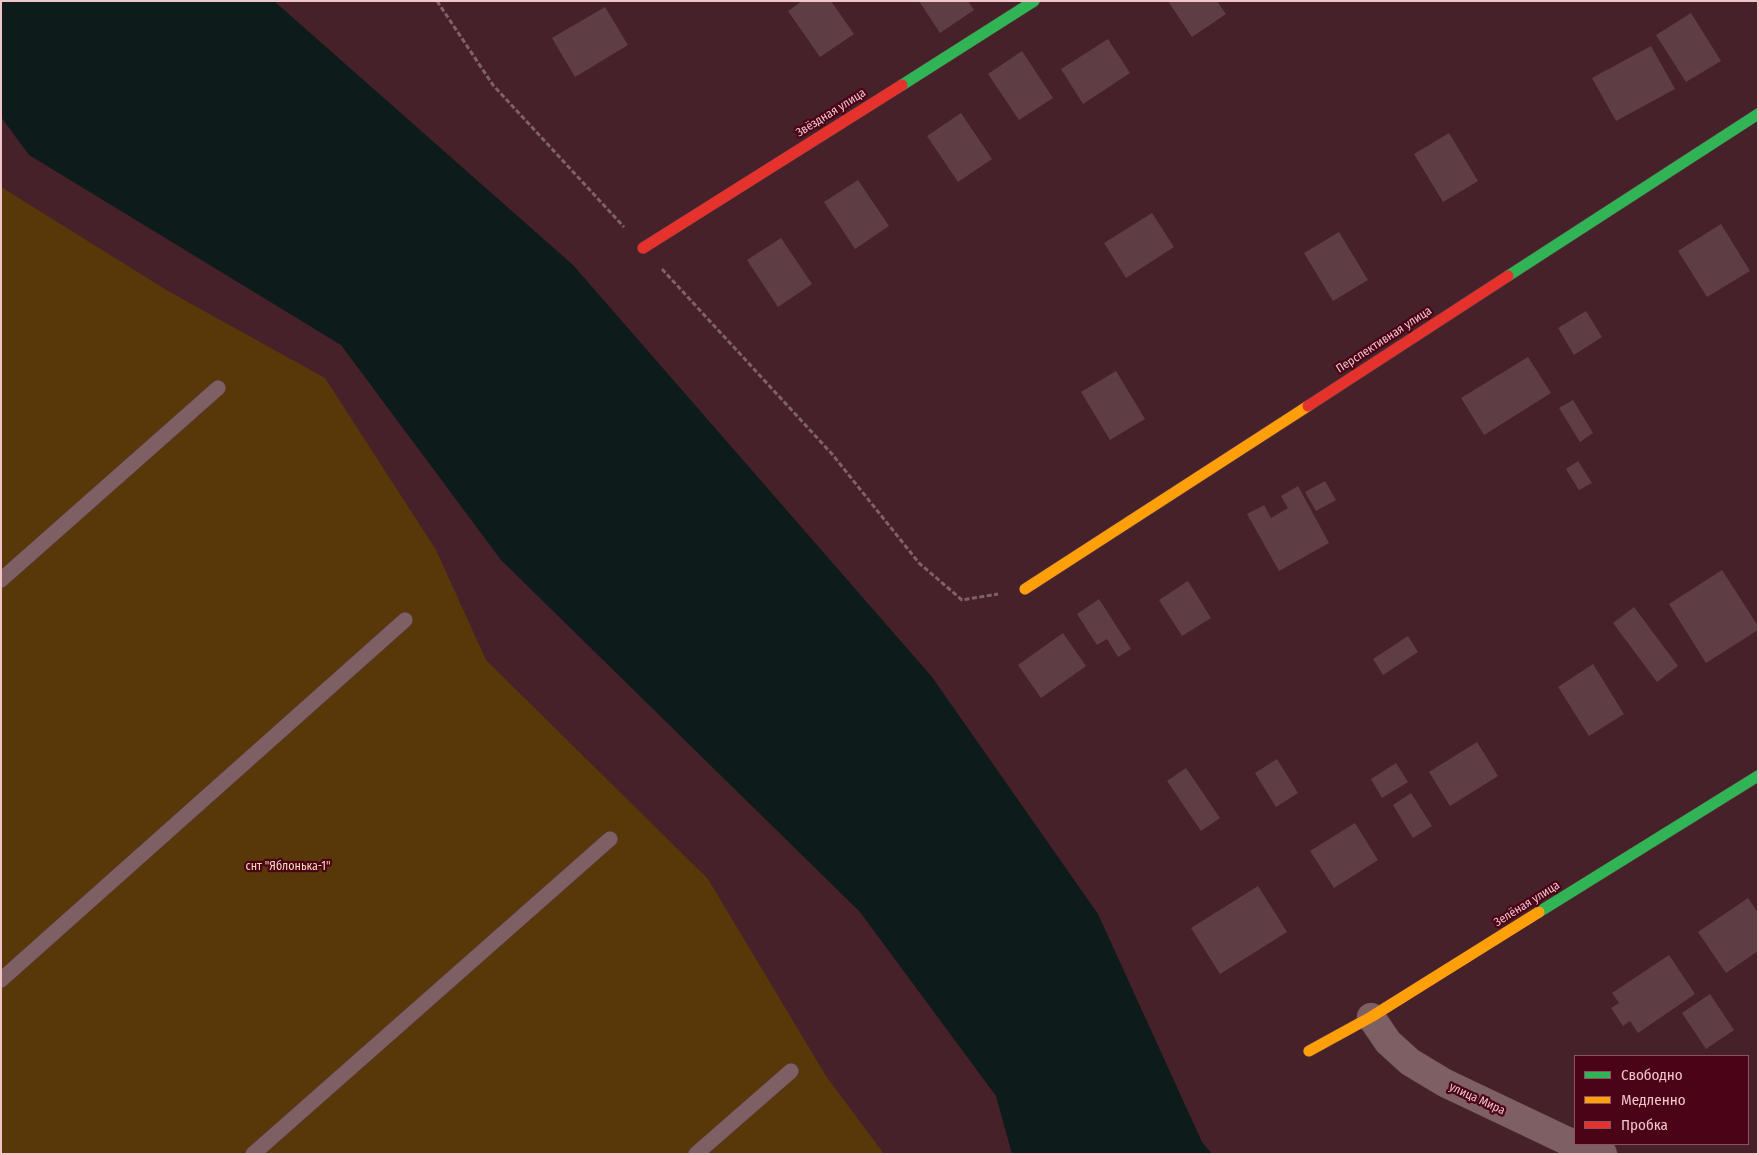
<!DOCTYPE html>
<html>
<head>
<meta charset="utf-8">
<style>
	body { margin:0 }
	#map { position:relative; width:1759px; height:1155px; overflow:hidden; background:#472129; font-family:"Fira Sans Condensed",sans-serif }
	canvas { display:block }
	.frame { position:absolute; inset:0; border:2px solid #f1c5c9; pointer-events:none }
	.legend { position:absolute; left:1574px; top:1055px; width:175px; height:90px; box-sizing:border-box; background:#4b0318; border:1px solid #8d515f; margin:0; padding:6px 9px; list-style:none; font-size:15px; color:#f1c5c9 }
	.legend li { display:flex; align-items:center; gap:10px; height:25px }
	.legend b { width:25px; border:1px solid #8d515f }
</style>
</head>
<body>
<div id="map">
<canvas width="1759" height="1155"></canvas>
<div class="frame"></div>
<ul class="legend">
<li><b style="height:6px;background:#30b455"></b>Свободно</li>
<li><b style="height:6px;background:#ff9f0a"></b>Медленно</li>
<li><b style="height:6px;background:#e5322d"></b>Пробка</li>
</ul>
</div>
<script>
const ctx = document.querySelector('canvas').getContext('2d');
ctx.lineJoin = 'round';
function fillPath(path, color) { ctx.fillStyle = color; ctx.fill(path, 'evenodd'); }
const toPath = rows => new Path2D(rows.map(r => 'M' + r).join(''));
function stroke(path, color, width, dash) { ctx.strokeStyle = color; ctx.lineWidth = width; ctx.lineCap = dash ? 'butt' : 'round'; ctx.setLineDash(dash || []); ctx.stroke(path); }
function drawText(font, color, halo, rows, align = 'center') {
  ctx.font = font + ' "Fira Sans Condensed",sans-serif'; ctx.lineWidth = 4.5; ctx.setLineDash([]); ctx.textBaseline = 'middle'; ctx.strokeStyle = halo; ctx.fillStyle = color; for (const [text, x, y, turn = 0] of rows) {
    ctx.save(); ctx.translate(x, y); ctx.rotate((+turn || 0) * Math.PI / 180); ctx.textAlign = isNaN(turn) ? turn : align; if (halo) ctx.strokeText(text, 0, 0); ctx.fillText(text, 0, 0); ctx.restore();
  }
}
const green = toPath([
	[1,187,168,291,325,378,436,550,486,660,708,879,826,1076,884,1154,1,1154]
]);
const water = toPath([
	[1,1,274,1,573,265,932,677,1098,914,1202,1142,1212,1154,1012,1154,996,1096,860,912,501,560,341,345,29,155,1,117]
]);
const building = toPath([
	[802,1,831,1,854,34,820,57,788,11],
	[919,1,968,1,974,10,940,33],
	[1168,1,1217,1,1226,14,1192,37],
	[605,7,628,45,575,77,552,38],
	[1691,13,1721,61,1686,82,1656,35],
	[1108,39,1130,73,1083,104,1061,69],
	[1651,46,1675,89,1616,121,1592,78],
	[1022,51,1053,98,1019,120,988,74],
	[961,113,992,159,958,182,927,136],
	[1449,133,1478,181,1443,202,1414,154],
	[858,180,889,226,855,249,824,202],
	[1152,213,1174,247,1126,278,1104,243],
	[1721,224,1750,271,1707,297,1678,251],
	[1339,232,1368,280,1333,301,1304,253],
	[781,238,812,284,778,307,747,260],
	[1586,311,1602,337,1574,355,1558,328],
	[1528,357,1551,393,1484,435,1461,398],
	[1116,371,1145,419,1110,440,1081,392],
	[1573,400,1593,433,1580,442,1559,408],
	[1578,461,1592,483,1579,490,1566,469],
	[1325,481,1336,500,1316,511,1305,492],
	[1298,486,1329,543,1279,571,1247,514,1264,505,1271,518,1288,508,1281,496],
	[1722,570,1758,626,1758,630,1706,663,1669,604],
	[1188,581,1211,618,1182,636,1159,600],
	[1099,599,1131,649,1118,657,1107,639,1097,645,1077,614],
	[1634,607,1678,666,1657,682,1613,623],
	[1063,633,1086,666,1041,698,1018,665],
	[1408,636,1418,652,1383,675,1373,659],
	[1593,664,1624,714,1589,736,1558,687],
	[1477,742,1498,776,1450,806,1429,772],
	[1277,759,1298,793,1276,807,1255,773],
	[1396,763,1408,782,1382,798,1371,779],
	[1186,768,1220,818,1201,831,1167,781],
	[1411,793,1432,826,1413,838,1393,805],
	[1355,823,1378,860,1334,888,1310,851],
	[1258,886,1287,932,1220,974,1191,928],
	[1748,898,1758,913,1758,951,1726,973,1698,932],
	[1669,955,1695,994,1638,1033,1630,1021,1623,1026,1611,1008,1619,1003,1612,993],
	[1710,994,1734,1030,1706,1049,1682,1013]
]);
const path = toPath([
	[437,1,493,85,624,227],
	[662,269,832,454,919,563,962,600,998,594]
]);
const lane = toPath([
	[1,580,218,388],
	[1,980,405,620],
	[253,1154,610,839],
	[696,1154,791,1071]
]);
const street = toPath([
	[1371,1017,1388,1042,1410,1062,1445,1083,1565,1140,1603,1154]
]);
const fast = toPath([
	[902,85,1034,1],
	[1508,276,1758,114],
	[1539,912,1758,776]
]);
const slow = toPath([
	[1025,589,1308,406],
	[1309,1051,1371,1017,1539,912]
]);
const jam = toPath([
	[643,248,902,85],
	[1308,406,1508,276]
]);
const streetNames = [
	["Звёздная улица",831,113,-32],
	["Перспективная улица",1384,340,-33],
	["Зелёная улица",1527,904,-32],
	["улица Мира",1477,1099,25]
];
const parkNames = [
	["снт \"Яблонька-1\"",288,867]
];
fillPath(green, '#583709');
fillPath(water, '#0e1b1b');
fillPath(building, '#5e3e44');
stroke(lane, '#5d3e44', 16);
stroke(street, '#5d3e44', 29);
stroke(fast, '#5d3e44', 12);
stroke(slow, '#5d3e44', 12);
stroke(jam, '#5d3e44', 12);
stroke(path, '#7e6266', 3, [5, 2.5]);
stroke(lane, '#7e5f64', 15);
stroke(street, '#7e5f64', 28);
stroke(fast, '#30b455', 11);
stroke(slow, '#ff9f0a', 11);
stroke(jam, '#e5322d', 11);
drawText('12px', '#f1c5c9', '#4b0318', streetNames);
drawText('12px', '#fbdbb5', '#4b0318', parkNames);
</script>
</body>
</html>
